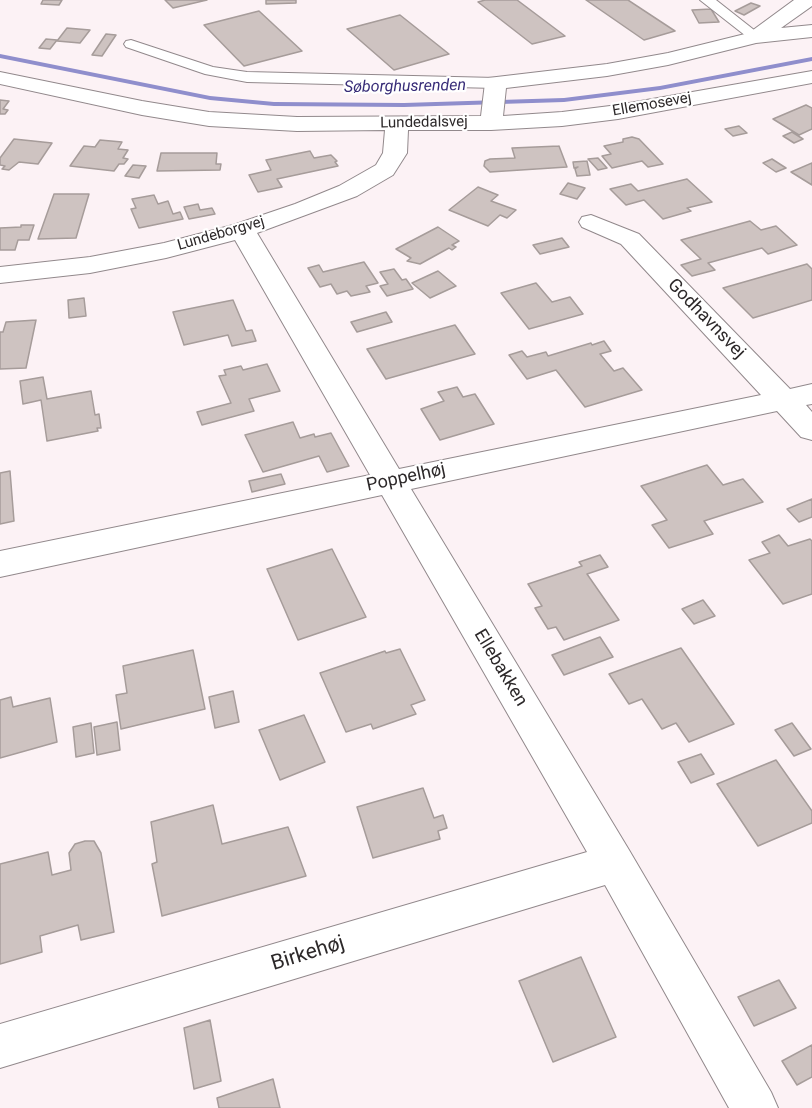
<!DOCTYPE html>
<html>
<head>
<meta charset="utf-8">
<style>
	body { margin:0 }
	canvas { display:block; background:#fcf2f5 }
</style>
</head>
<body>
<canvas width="812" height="1108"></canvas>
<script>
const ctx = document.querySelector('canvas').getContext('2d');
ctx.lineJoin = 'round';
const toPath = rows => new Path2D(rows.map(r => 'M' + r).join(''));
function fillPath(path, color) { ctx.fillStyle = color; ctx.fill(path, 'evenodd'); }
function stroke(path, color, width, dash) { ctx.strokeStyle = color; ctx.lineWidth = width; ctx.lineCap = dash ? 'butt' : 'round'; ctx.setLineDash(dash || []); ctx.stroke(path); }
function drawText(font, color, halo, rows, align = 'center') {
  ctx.font = font + ' Roboto,sans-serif'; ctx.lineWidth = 4.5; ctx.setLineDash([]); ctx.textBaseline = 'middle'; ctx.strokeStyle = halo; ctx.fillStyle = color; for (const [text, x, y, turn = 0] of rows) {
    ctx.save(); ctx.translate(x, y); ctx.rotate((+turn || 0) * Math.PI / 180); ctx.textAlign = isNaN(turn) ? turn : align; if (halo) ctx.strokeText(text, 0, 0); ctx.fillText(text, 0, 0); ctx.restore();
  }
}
const stream = toPath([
	[0,54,210,96,274,102,404,103,564,98,660,86,812,57,812,61,660,90,564,102,404,107,274,106,210,100,0,58,0,54]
]);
const building = toPath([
	[43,0,62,0,59,5,41,4,43,0],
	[165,0,207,0,173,8,165,0],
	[266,0,296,0,296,3,266,4,266,0],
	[485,0,517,0,565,36,532,44,478,2,485,0],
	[586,0,628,0,675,31,644,40,586,0],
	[751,3,760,6,744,15,735,11,751,3],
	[711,9,719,22,699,23,692,10,711,9],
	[259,11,302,51,244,66,204,25,259,11],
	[400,15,449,54,394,70,347,29,400,15],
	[67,28,90,30,80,43,57,41,67,28],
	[106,34,116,35,102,56,92,55,106,34],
	[46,39,57,40,50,49,39,48,46,39],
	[0,100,9,101,3,109,8,110,5,114,0,114,0,100],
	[806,105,812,108,812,129,799,135,773,119,806,105],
	[739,126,747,133,733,136,725,129,739,126],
	[792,132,803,139,794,143,783,136,792,132],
	[632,137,639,139,663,164,648,167,642,161,612,168,602,156,611,154,604,146,623,142,623,139,632,137],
	[14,139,52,143,38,164,19,162,9,170,2,169,5,166,0,165,0,158,14,139],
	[100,140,122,142,118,149,128,150,123,158,128,159,124,164,119,164,114,171,70,166,84,146,95,147,100,140],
	[559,146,567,167,490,172,484,166,485,161,490,159,515,158,512,148,559,146],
	[310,151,314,158,331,155,337,161,335,162,338,166,277,179,282,187,258,192,249,175,271,170,266,160,310,151],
	[161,153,217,153,216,164,221,164,220,170,157,171,161,153],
	[598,158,607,168,598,170,588,159,598,158],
	[772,159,786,168,776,172,763,163,772,159],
	[587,161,590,175,577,176,575,169,578,167,574,168,573,162,587,161],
	[812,163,812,185,791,172,812,163],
	[133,165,146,166,139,178,125,176,133,165],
	[687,179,712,202,687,208,691,211,663,219,644,200,626,205,610,189,631,184,638,191,687,179],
	[568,183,585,188,577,199,560,194,568,183],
	[478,187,498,195,491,201,516,210,507,218,500,215,488,226,449,210,478,187],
	[54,194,89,194,76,238,38,239,54,194],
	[154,195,158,204,168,201,173,214,180,212,183,219,139,228,131,209,136,208,132,199,154,195],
	[198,204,200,210,212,208,215,214,189,219,184,207,198,204],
	[750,221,761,230,776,226,797,245,768,254,762,248,708,263,715,270,692,276,681,265,701,259,681,240,750,221],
	[21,225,34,225,29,240,18,240,15,250,0,250,0,228,21,227,21,225],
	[438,227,459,241,452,245,456,247,452,250,449,248,420,264,407,261,411,258,396,249,438,227],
	[562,238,569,247,540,254,533,245,562,238],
	[364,262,378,283,366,286,370,292,351,296,347,291,337,294,331,284,320,287,308,268,319,265,323,272,364,262],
	[807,264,812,269,812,300,753,318,723,288,807,264],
	[394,269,402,280,406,279,413,289,387,296,380,286,388,284,380,272,394,269],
	[438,271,456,286,430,298,412,283,438,271],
	[536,283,552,302,570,297,583,314,529,329,501,293,536,283],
	[84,298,86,316,69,318,68,300,84,298],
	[233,300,246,331,252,330,256,341,232,346,228,335,184,345,173,312,233,300],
	[386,312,392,322,357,332,351,322,386,312],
	[36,320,26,368,0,369,0,332,3,332,6,322,36,320],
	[455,325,475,354,386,379,367,349,455,325],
	[604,341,611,351,600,354,614,371,623,368,642,390,585,407,556,370,527,379,509,355,522,351,527,357,546,352,548,356,591,343,592,345,604,341],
	[267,364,280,391,249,399,254,411,202,425,197,412,231,403,219,376,226,375,224,370,241,366,243,370,267,364],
	[43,377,47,399,91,391,95,415,99,414,101,428,97,428,98,431,47,441,41,400,23,404,20,381,43,377],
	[457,387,463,397,475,394,494,424,440,440,421,409,444,401,438,392,457,387],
	[293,422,300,438,314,434,315,437,331,433,349,466,327,472,319,456,263,472,245,435,293,422],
	[707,465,723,485,743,479,763,502,704,521,713,534,669,548,652,525,667,520,641,486,707,465],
	[10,471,14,521,0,524,0,473,10,471],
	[281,474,285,484,252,492,249,481,281,474],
	[812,499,812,517,799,522,787,509,812,499],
	[779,535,788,546,810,539,812,541,812,594,783,604,749,560,770,553,762,542,779,535],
	[332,549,366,617,298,640,267,569,332,549],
	[600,555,608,567,587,574,619,620,564,640,556,627,548,629,535,608,542,606,528,584,582,566,579,562,600,555],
	[703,600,715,616,694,624,682,609,703,600],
	[600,637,613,657,564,675,552,655,600,637],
	[681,648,734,724,689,742,676,723,662,729,642,699,629,704,609,674,681,648],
	[400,649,425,700,411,705,416,714,373,729,371,724,346,732,320,673,385,651,386,653,400,649],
	[193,650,205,709,121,729,116,695,127,693,123,666,193,650],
	[233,691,239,722,215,728,209,697,233,691],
	[11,697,13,707,50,698,57,742,0,758,0,700,11,697],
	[304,715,325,762,280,780,259,730,304,715],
	[117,722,120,750,97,755,94,727,117,722],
	[91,723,94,753,76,757,73,727,91,723],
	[792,723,811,749,794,756,775,730,792,723],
	[701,754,714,774,691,783,678,762,701,754],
	[776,760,812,811,812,823,758,846,717,784,776,760],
	[423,788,434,818,443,815,447,828,438,831,440,839,373,858,357,807,423,788],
	[213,805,222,844,288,827,306,876,162,916,152,864,157,862,151,822,213,805],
	[85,841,94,841,101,853,114,932,81,940,78,925,40,936,42,952,0,964,0,864,48,852,52,875,71,870,69,853,75,844,85,841],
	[581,957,616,1037,553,1062,519,981,581,957],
	[779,980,796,1008,754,1026,738,997,779,980],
	[210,1020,221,1081,194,1089,184,1028,210,1020],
	[812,1045,812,1077,797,1085,782,1061,812,1045],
	[273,1079,280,1108,219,1108,217,1098,273,1079]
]);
const service = toPath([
	[700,0,716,0,763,37,761,40,751,40,700,0],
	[131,40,213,67,247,72,496,78,504,83,496,88,247,82,205,74,126,47,124,44,126,41,131,40]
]);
const minor = toPath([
	[794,0,812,0,812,6,781,28,812,25,812,37,756,43,668,65,607,76,506,88,503,116,562,112,618,105,812,71,812,83,618,119,562,126,491,130,408,130,407,153,393,175,357,196,257,233,399,469,761,395,621,244,582,227,579,222,582,217,591,215,639,234,790,389,812,384,812,404,806,405,812,412,812,440,801,437,777,411,411,489,629,850,771,1092,778,1108,729,1108,605,885,0,1068,0,1024,587,852,382,495,0,577,0,551,370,475,235,240,166,258,90,273,0,283,0,267,90,257,164,243,233,225,295,204,339,186,376,165,383,153,385,130,297,131,209,126,142,115,0,84,0,72,142,101,209,112,297,117,481,116,485,83,488,78,607,64,668,53,749,33,794,0]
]);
const farStreetnames = [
	["Ellemosevej",652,105,-10],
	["Lundedalsvej",424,123,-1],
	["Lundeborgvej",221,234,-16]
];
const farWaternames = [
	["Søborghusrenden",405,87,-1]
];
const streetNames = [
	["Godhavnsvej",706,319,46],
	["Poppelhøj",406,478,-12],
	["Ellebakken",500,668,59]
];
const nearStreetnames = [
	["Birkehøj",308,954,-17]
];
fillPath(stream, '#8f8ecc');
fillPath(building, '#cec3c1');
stroke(building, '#a69c9a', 1.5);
stroke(service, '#92898c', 2);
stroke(minor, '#92898c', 2);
fillPath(service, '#fff');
fillPath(minor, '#fff');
drawText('15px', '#2d292a', '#fff', farStreetnames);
drawText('italic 16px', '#382d78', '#fff', farWaternames);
drawText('18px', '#2d292a', '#fff', streetNames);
drawText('21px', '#2d292a', '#fff', nearStreetnames);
</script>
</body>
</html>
